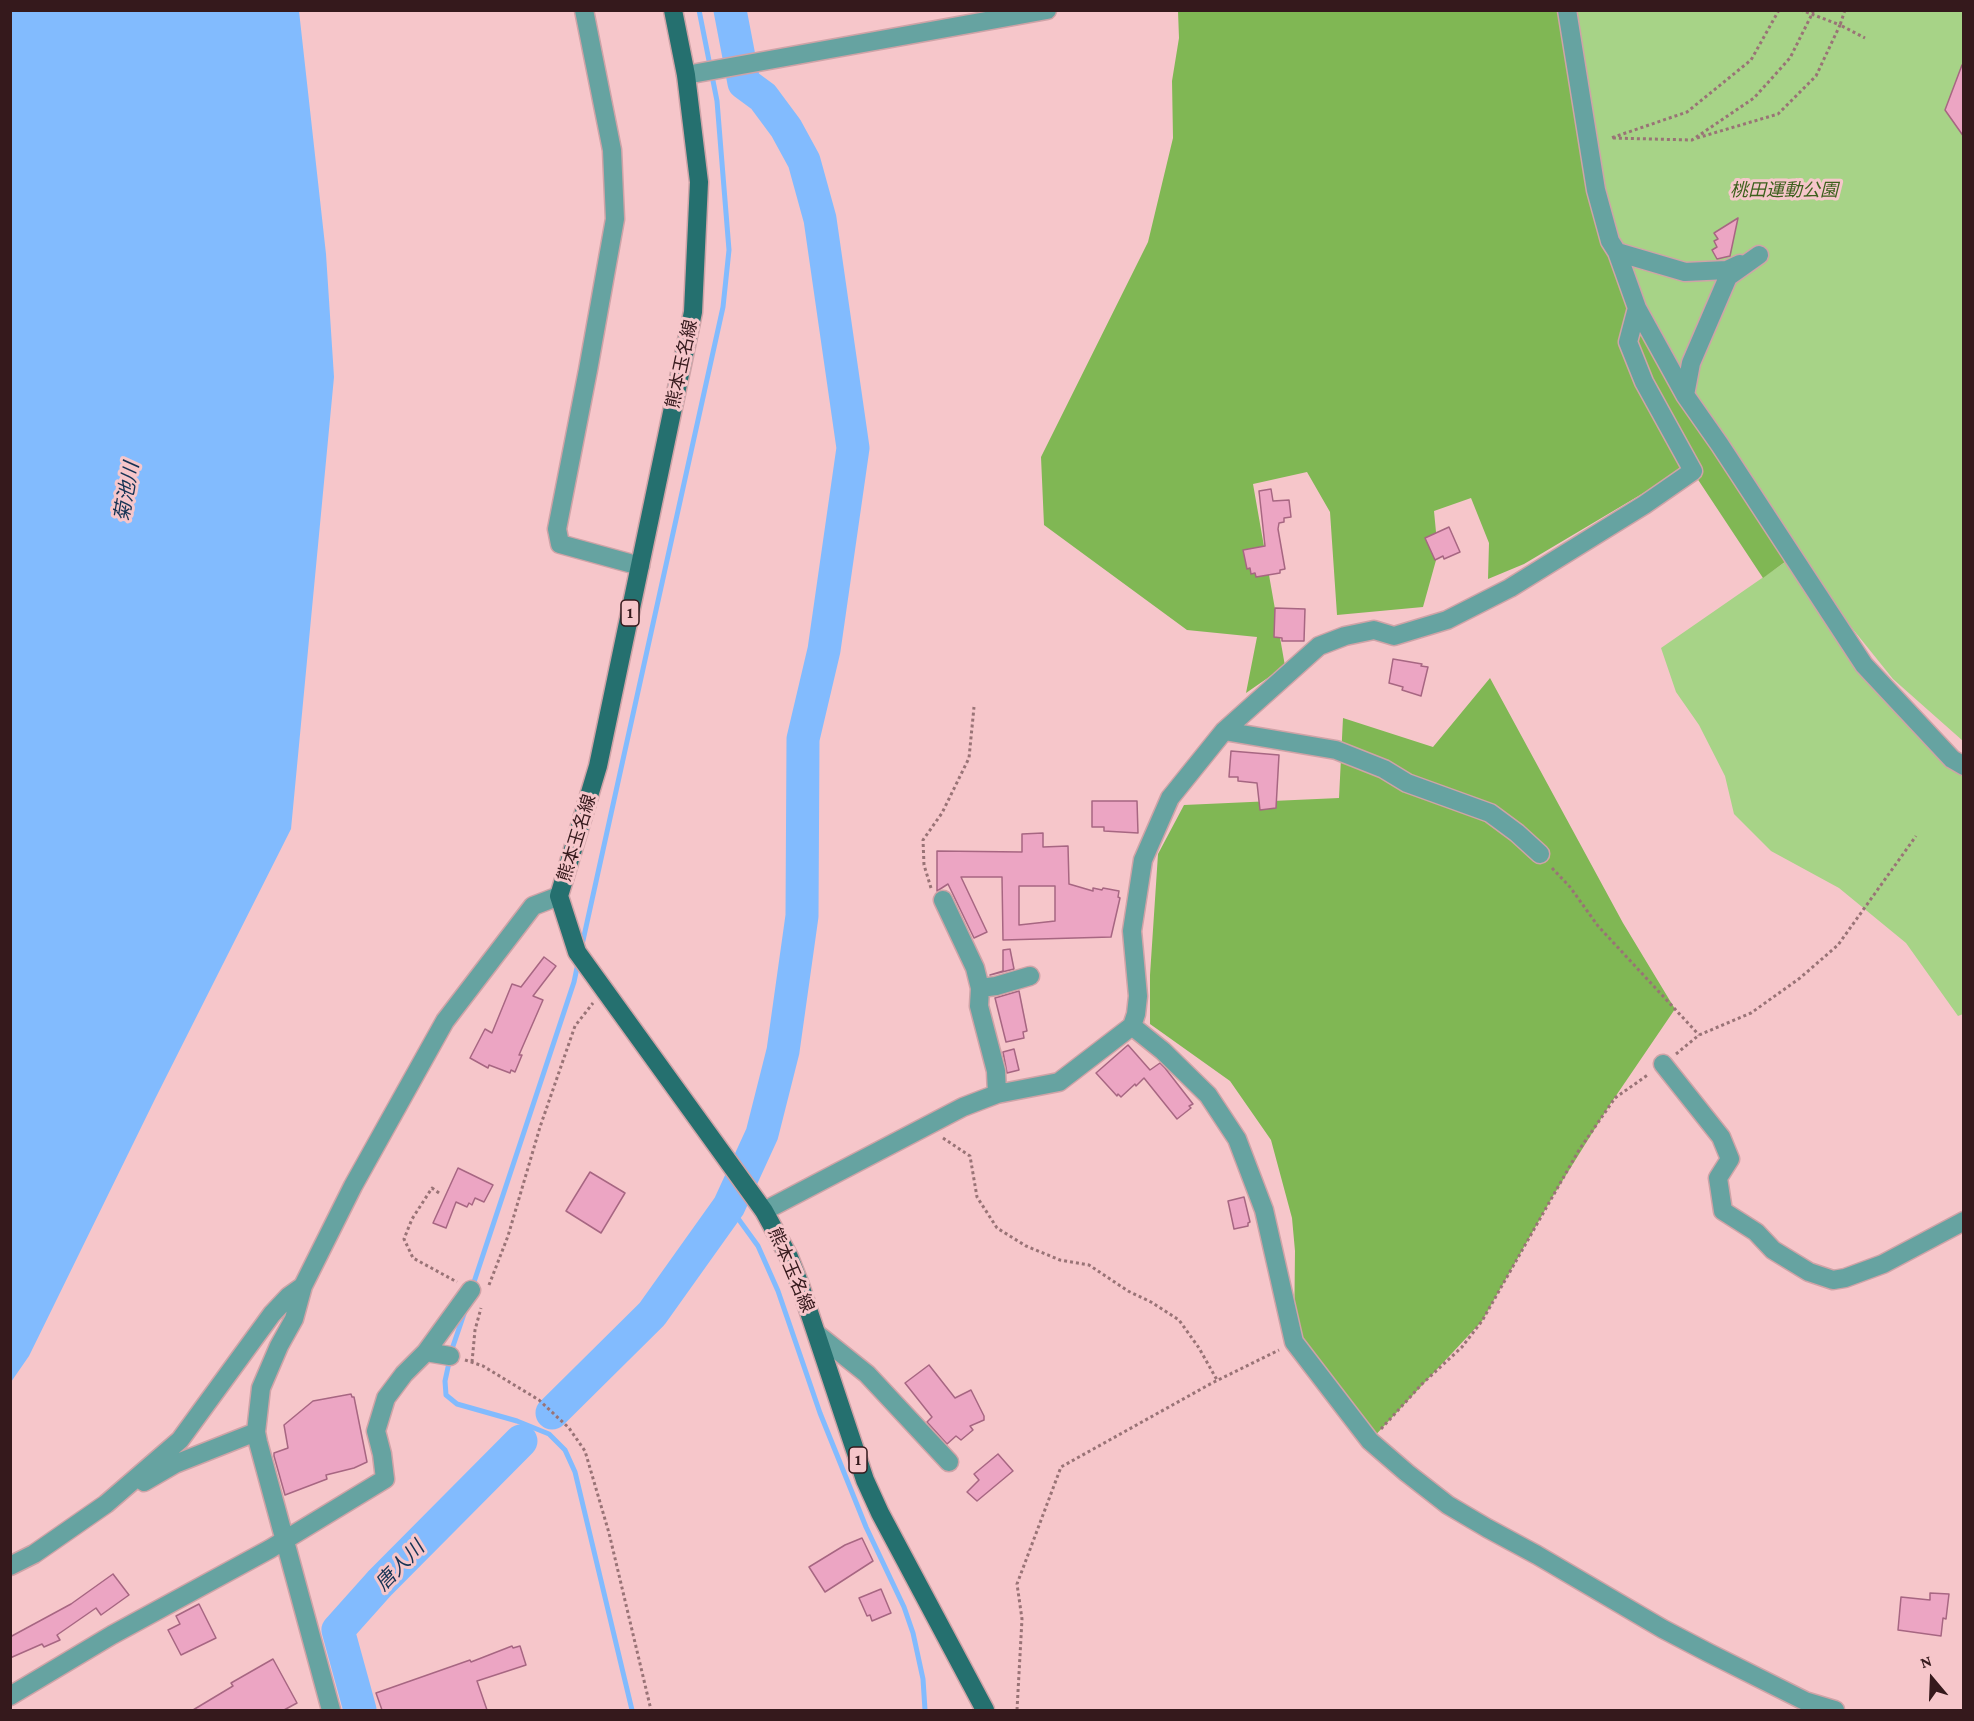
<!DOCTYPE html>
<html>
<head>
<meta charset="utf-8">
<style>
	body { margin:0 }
	#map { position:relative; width:1974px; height:1721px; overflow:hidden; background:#f6c6ca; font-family:"Crimson Pro",serif }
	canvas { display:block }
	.frame { position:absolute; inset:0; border:12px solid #35191c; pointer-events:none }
	.north { position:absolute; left:1902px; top:1649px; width:60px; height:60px; -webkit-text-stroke:4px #f6c6ca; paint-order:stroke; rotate:341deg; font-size:16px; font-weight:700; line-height:24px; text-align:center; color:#35191c }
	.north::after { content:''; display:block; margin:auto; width:21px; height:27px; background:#35191c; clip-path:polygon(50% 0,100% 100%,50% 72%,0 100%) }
</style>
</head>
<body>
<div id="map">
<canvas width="1974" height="1721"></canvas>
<div class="frame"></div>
<div class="north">N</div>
</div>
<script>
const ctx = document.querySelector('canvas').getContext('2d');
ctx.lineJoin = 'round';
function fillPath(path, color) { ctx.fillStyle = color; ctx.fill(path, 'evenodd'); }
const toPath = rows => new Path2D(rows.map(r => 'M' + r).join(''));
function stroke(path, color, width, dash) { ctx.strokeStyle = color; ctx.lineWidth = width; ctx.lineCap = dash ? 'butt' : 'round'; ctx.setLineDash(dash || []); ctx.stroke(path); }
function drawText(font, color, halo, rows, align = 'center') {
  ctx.font = font + ' "Crimson Pro","Noto Sans JP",serif'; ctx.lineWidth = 6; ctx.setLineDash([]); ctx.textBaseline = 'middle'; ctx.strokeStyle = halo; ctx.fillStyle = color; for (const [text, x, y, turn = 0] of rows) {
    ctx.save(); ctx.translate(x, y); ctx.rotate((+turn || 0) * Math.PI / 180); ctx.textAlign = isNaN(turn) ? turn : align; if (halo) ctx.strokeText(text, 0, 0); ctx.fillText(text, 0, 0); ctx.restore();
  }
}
const green = toPath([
	[1572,11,1963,11,1963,741,1893,679,1695,433,1610,241],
	[1791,558,1860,659,1963,766,1963,1014,1958,1016,1906,943,1839,888,1771,851,1734,814,1725,776,1699,725,1676,692,1661,648]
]);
const forest = toPath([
	[1178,11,1566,11,1603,215,1670,379,1793,556,1763,578,1689,466,1524,564,1488,579,1489,543,1471,498,1434,511,1438,553,1423,607,1337,615,1330,512,1307,472,1253,484,1285,666,1246,693,1257,637,1187,630,1044,525,1041,457,1148,242,1173,138,1172,81,1179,38],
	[1490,678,1623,923,1675,1009,1609,1106,1553,1196,1482,1321,1370,1441,1294,1342,1295,1251,1292,1218,1271,1140,1230,1081,1150,1024,1150,975,1158,854,1184,805,1339,798,1343,718,1433,747]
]);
const water = toPath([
	[11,10,299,11,326,254,334,377,291,829,156,1097,29,1356,11,1382]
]);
const stream = toPath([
	[582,945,723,307,729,250,717,101,699,10],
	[729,1206,758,1246,778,1291,820,1413,866,1527,904,1607,913,1633,923,1679,925,1710],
	[472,1288,574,982,578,963],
	[465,1311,452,1349,445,1381,446,1395,457,1404,517,1421,549,1434,565,1450,575,1472,632,1710]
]);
const river = toPath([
	[552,1413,652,1314,729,1206,762,1134,783,1051,802,916,803,739,824,650,853,448,820,219,804,161,786,128,763,97,744,83,730,10],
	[360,1710,338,1630,380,1583,521,1441]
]);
const building = toPath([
	[1962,65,1964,65,1964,137,1945,110,1962,65],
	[1738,218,1730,256,1717,259,1712,250,1717,247,1714,241,1718,239,1714,233,1738,218],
	[1271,489,1273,501,1289,500,1291,517,1284,518,1284,522,1279,523,1278,529,1285,569,1280,570,1280,573,1256,577,1255,573,1251,574,1250,568,1247,569,1243,550,1265,546,1259,491,1271,489],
	[1449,527,1460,552,1444,559,1443,556,1435,560,1425,538,1449,527],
	[1275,608,1305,609,1304,641,1282,641,1282,638,1274,637,1275,608],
	[1393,659,1422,664,1421,666,1428,667,1421,696,1402,690,1403,687,1389,683,1393,659],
	[1231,751,1279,755,1276,808,1260,810,1257,783,1238,781,1238,777,1229,777,1231,751],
	[1092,801,1137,801,1138,833,1104,831,1104,827,1092,827,1092,801],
	[1043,833,1043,847,1068,846,1069,884,1093,891,1093,888,1102,890,1103,888,1119,891,1118,897,1120,898,1111,937,1003,940,1002,877,961,877,987,932,974,938,948,884,937,891,937,851,1022,852,1022,834,1043,833],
	[1019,886,1055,886,1055,921,1019,925,1019,886],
	[1010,949,1014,969,990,975,1003,971,1003,950,1010,949],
	[544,957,556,966,533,996,543,1000,519,1055,522,1055,515,1072,511,1070,510,1073,489,1065,488,1068,470,1058,485,1029,492,1033,512,984,521,987,544,957],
	[1019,991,1027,1031,1023,1032,1024,1038,1006,1042,995,998,1019,991],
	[1128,1045,1150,1070,1160,1063,1165,1068,1193,1104,1189,1106,1191,1108,1177,1119,1144,1078,1136,1086,1135,1084,1121,1097,1118,1094,1117,1096,1096,1073,1128,1045],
	[1014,1049,1019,1070,1007,1073,1003,1052,1014,1049],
	[458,1168,493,1185,484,1202,475,1198,472,1205,469,1203,467,1207,456,1202,446,1228,433,1223,458,1168],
	[590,1172,625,1193,601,1233,566,1211,590,1172],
	[1244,1197,1250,1222,1248,1223,1248,1226,1234,1229,1228,1201,1244,1197],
	[929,1365,955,1398,971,1390,984,1416,984,1420,970,1426,973,1430,961,1440,956,1436,947,1444,927,1422,932,1417,905,1383,929,1365],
	[351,1394,352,1397,354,1397,367,1462,354,1468,326,1475,327,1479,285,1495,274,1456,274,1453,288,1448,284,1425,313,1401,351,1394],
	[998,1454,1013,1471,977,1501,967,1492,979,1480,974,1474,998,1454],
	[862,1538,873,1561,825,1592,809,1567,845,1545,862,1538],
	[113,1574,129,1595,101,1615,96,1608,57,1635,60,1640,44,1647,42,1644,10,1658,10,1637,71,1604,113,1574],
	[881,1589,891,1613,872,1621,870,1615,867,1616,859,1598,881,1589],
	[1930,1593,1949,1594,1946,1619,1943,1618,1941,1636,1898,1630,1901,1597,1930,1600,1930,1593],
	[199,1604,216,1638,181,1655,168,1630,180,1624,176,1616,199,1604],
	[512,1646,513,1648,520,1646,526,1665,477,1681,487,1710,382,1710,376,1693,470,1660,471,1662,512,1646],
	[273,1659,297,1703,284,1710,193,1710,233,1686,231,1683,273,1659]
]);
const path = toPath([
	[1779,10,1751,60,1687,112,1611,138,1692,140,1754,98,1790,58,1814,10],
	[1845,10,1840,25,1865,38],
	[1697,138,1778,114,1816,76,1840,25,1801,10],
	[1552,868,1570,887,1598,926,1699,1035],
	[931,888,924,865,923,840,942,813,969,758,974,707],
	[1676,1054,1699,1035,1751,1013,1800,978,1838,945,1916,836],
	[943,1138,970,1156,977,1197,997,1228,1026,1246,1060,1260,1089,1265,1128,1291,1151,1302,1179,1320,1199,1348,1217,1380],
	[439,1193,432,1188,412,1219,404,1239,413,1258,457,1282],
	[489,1285,508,1236,540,1127,575,1026,593,1003],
	[465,1360,483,1366,539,1400,569,1428,585,1451,609,1533,651,1710],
	[472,1362,475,1330,481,1308],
	[1381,1429,1422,1384,1462,1347,1482,1321,1579,1150,1615,1098,1649,1074],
	[1017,1710,1022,1619,1017,1584,1061,1467,1212,1383,1279,1350]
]);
const minor = toPath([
	[584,10,612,150,615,219,588,370,557,529,560,544,640,566],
	[1567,10,1596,190,1610,241,1617,252,1637,308,1685,395,1720,445,1864,665,1952,759,1964,766],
	[686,75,1047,10],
	[1617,252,1685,272,1727,270,1740,264],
	[1685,395,1691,363,1728,277,1759,255],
	[1224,731,1336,750,1384,769,1407,783,1490,813,1517,833,1540,854],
	[943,900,975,968,980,988,979,1006,996,1071,997,1094],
	[980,988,996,986,1030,976],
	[1132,1026,1163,1051,1208,1095,1237,1139,1264,1210,1294,1342,1370,1441,1407,1473,1448,1505,1487,1528,1537,1555,1663,1629,1709,1653,1805,1701,1835,1710],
	[1663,1064,1721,1137,1730,1159,1718,1178,1723,1211,1756,1232,1773,1250,1809,1272,1833,1280,1845,1278,1883,1264,1964,1221],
	[764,1211,963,1107,997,1094,1059,1082,1132,1026,1136,1014,1138,996,1132,931,1143,860,1170,798,1224,731,1319,646,1345,636,1374,630,1394,636,1447,620,1510,588,1644,505,1693,471,1644,382,1628,342,1637,308],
	[817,1334,867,1374,949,1462],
	[426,1352,450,1356],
	[144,1482,175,1464,256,1432],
	[10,1566,34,1554,106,1504,180,1440,272,1314,289,1296,303,1286],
	[10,1696,112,1635,270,1549,385,1479,382,1454,376,1431,386,1398,404,1374,426,1352,471,1290],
	[331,1710,258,1442,256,1432,261,1388,279,1346,294,1319,303,1286,353,1186,445,1021,533,906,559,896]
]);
const major = toPath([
	[673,10,686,75,699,182,693,312,598,766,559,896,577,952,764,1211,789,1257,800,1285,865,1480,880,1513,985,1710]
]);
const shields = [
	[630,613,18],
	[858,1460,18]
];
const shieldNames = [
	["1",630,613],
	["1",858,1460]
];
const parkNames = [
	["桃田運動公園",1784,190]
];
const streetNames = [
	["熊本玉名線",682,364,-78],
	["熊本玉名線",577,838,-73],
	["熊本玉名線",791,1270,67]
];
const waterNames = [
	["菊池川",127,492,-80],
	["唐人川",400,1566,-46]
];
fillPath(green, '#a7d387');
fillPath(forest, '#80b754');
fillPath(water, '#82bbfe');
stroke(stream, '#82bbfe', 5);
stroke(river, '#82bbfe', 33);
fillPath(building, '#eca5c3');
stroke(building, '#a76682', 1.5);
stroke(minor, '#cfa3a7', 21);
stroke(major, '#cfa3a7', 21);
stroke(path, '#997376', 3, [3, 3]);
stroke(minor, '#66a3a1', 18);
stroke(major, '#25706f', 18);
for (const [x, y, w] of shields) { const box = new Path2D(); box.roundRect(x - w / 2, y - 13, w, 26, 4.5); ctx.fillStyle = '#f6c6ca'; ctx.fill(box); stroke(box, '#35191c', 1.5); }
drawText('bold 16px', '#35191c', null, shieldNames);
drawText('italic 18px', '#3d601d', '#f6c6ca', parkNames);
drawText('18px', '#35191c', '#f6c6ca', streetNames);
drawText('italic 20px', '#153253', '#f6c6ca', waterNames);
</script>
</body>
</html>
